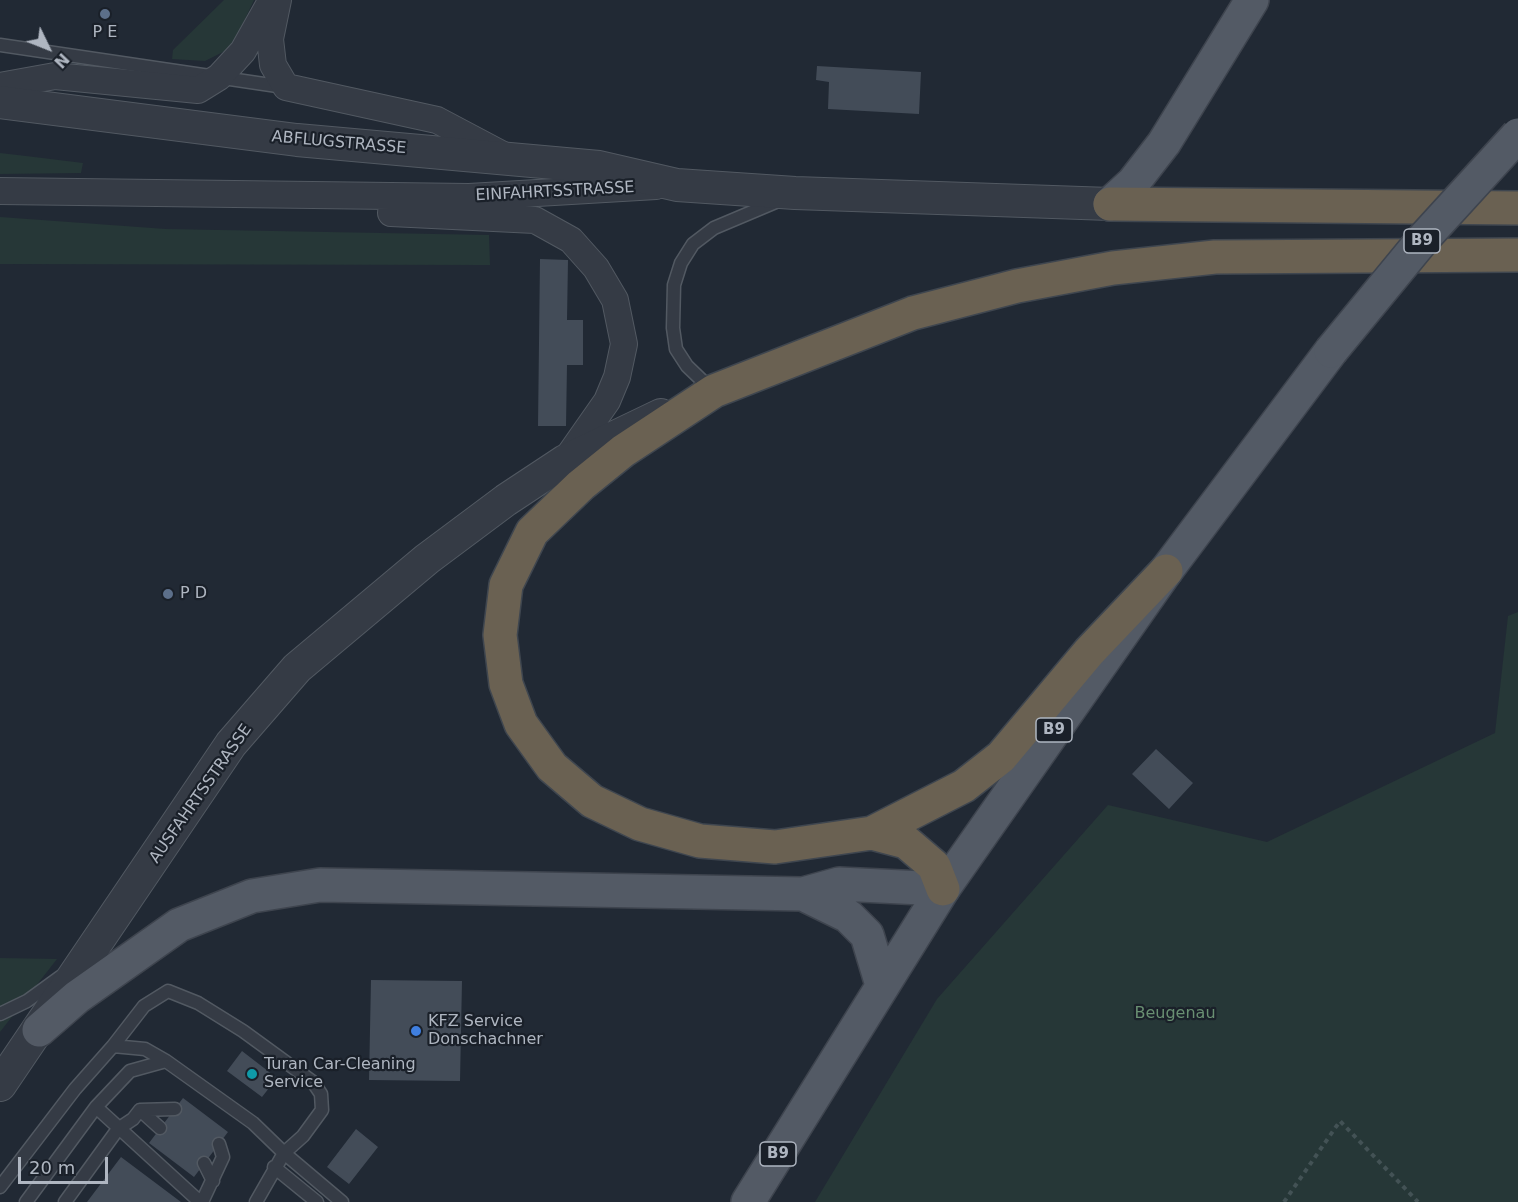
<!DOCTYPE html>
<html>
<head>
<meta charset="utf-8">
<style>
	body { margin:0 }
	#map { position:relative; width:1518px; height:1202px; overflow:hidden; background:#212934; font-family:"DejaVu Sans",sans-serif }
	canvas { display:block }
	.north { position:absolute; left:18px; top:18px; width:60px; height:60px; -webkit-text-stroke:4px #1a2029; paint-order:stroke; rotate:133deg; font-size:16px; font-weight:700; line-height:24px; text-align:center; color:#afb6c1 }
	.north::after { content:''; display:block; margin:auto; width:21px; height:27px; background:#afb6c1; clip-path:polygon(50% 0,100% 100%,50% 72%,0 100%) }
	.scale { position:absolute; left:18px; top:1157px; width:90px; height:27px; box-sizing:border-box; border:3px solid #afb6c1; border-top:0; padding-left:8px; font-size:18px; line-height:21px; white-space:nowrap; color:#afb6c1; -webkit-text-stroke:4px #1a2029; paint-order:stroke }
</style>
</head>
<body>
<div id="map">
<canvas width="1518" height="1202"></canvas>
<div class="north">N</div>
<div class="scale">20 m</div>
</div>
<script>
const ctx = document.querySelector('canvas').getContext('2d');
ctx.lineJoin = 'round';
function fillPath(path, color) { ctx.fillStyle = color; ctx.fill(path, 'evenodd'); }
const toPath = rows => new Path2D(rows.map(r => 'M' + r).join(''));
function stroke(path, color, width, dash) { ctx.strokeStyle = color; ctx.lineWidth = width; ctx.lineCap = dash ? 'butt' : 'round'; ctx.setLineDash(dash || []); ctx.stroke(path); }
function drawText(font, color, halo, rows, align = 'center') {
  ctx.font = font + ' "DejaVu Sans",sans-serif'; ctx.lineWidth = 4.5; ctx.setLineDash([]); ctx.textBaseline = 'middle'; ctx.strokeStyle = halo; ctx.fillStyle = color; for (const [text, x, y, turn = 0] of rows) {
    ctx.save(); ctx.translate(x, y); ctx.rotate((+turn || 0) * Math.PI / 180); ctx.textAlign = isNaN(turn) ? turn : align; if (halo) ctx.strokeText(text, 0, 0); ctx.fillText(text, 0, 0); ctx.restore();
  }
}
const green = toPath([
	[224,0,254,0,234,42,225,51,205,61,172,59,173,50],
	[0,153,26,156,83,163,81,173,0,174],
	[0,217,166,229,489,235,490,265,0,264],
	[1518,612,1518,1202,815,1202,937,999,1108,805,1267,842,1495,733,1508,616],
	[0,958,57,959,0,1032]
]);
const building = toPath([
	[817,66,921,72,919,114,828,109,829,82,816,80],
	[540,259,568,260,567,320,583,320,583,365,567,365,566,426,538,426],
	[1156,749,1193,783,1169,809,1132,774],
	[371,980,462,981,460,1081,369,1080],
	[242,1051,277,1078,262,1097,227,1071],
	[183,1098,228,1132,194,1177,149,1143],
	[356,1129,378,1147,349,1184,327,1167],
	[121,1157,181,1202,87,1202]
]);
const path = toPath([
	[1284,1202,1340,1121,1418,1202]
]);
const service = toPath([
	[0,45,284,87],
	[713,391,687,366,676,349,673,328,674,285,681,263,693,244,714,228,778,201],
	[0,1014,27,1001,60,977],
	[113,1046,144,1006,168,991,198,1003,243,1031,313,1082,321,1094,322,1110,303,1136,284,1153,342,1202],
	[96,1107,200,1202],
	[140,1110,160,1128],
	[204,1163,213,1181],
	[274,1167,317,1202],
	[0,1187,75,1089,113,1046,145,1049,166,1061,253,1123,284,1153,256,1202],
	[26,1202,96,1107,130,1071,166,1061],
	[65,1202,118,1129,133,1119,140,1110,175,1109],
	[202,1202,223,1157,219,1144]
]);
const minor = toPath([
	[278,0,270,39,273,65,286,87,437,120,505,156],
	[0,86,55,76,198,90,219,77,243,51,270,3],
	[0,191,469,197,656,186],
	[391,213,535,220,571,240,596,268,615,300,624,344,617,377,607,401,565,461]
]);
const tertiary = toPath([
	[0,102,297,140,599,167,677,185,795,193,1110,204],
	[0,1085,231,744,297,668,427,559,506,500,565,461,661,415]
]);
const primary = toPath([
	[1110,204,1133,183,1164,143,1252,0],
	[803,894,848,916,867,935,882,985],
	[39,1030,77,997,179,925,252,896,320,885,803,894,839,884,943,889],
	[748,1202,943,889,1166,571,1331,351]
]);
const motorway = toPath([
	[1110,204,1518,208],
	[1166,571,1089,652,1001,757,964,786,872,833,775,847,700,841,640,824,592,801,552,767,521,724,506,684,500,635,506,585,532,532,581,485,623,451,714,391,913,313,1017,286,1113,268,1215,257,1518,255],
	[872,833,906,842,934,866,943,889]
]);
const primaryBridge = toPath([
	[1331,351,1424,238,1518,135]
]);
const markers = [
	[105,14,6,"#5c6f8a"],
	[168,594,6,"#5c6f8a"],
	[416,1031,6,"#3f7fe0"],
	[252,1074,6,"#0f9aa8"]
];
const shields = [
	[1422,241,36],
	[1054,730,36],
	[778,1154,36]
];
const shieldNames = [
	["B9",1422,241],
	["B9",1054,730],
	["B9",778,1154]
];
const poiNames = [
	["P E",105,33,"center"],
	["P D",180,594],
	["KFZ Service",428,1022],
	["Donschachner",428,1040],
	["Turan Car-Cleaning",264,1065],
	["Service",264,1083]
];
const streetNames = [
	["ABFLUGSTRASSE",339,143,5],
	["EINFAHRTSSTRASSE",555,192,-3],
	["AUSFAHRTSSTRASSE",201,794,-55]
];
const parkNames = [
	["Beugenau",1175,1014]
];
fillPath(green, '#263737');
fillPath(building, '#434c58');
stroke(service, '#525962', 15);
stroke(minor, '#525962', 28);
stroke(tertiary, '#525962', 34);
stroke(primary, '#3e444e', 36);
stroke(motorway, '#3f464f', 36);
stroke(path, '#435255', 4, [4.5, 4.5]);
stroke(service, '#353b45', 12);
stroke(minor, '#353b45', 26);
stroke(tertiary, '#353b45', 32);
stroke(primary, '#535a65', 33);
stroke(motorway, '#6a6152', 33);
stroke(primaryBridge, '#3e444e', 36, []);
stroke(primaryBridge, '#535a65', 33);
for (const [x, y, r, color] of markers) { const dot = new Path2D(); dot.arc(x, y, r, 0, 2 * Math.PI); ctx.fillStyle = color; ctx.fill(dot); stroke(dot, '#1a2029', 2); }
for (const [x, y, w] of shields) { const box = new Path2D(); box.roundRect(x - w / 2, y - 12, w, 24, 4.5); ctx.fillStyle = '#1a2029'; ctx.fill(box); stroke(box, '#afb6c1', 1.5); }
drawText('bold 15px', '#afb6c1', null, shieldNames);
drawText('16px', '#afb6c1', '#1a2029', poiNames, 'left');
drawText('16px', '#afb6c1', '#1a2029', streetNames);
drawText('16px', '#698f72', '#1a2029', parkNames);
</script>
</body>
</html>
